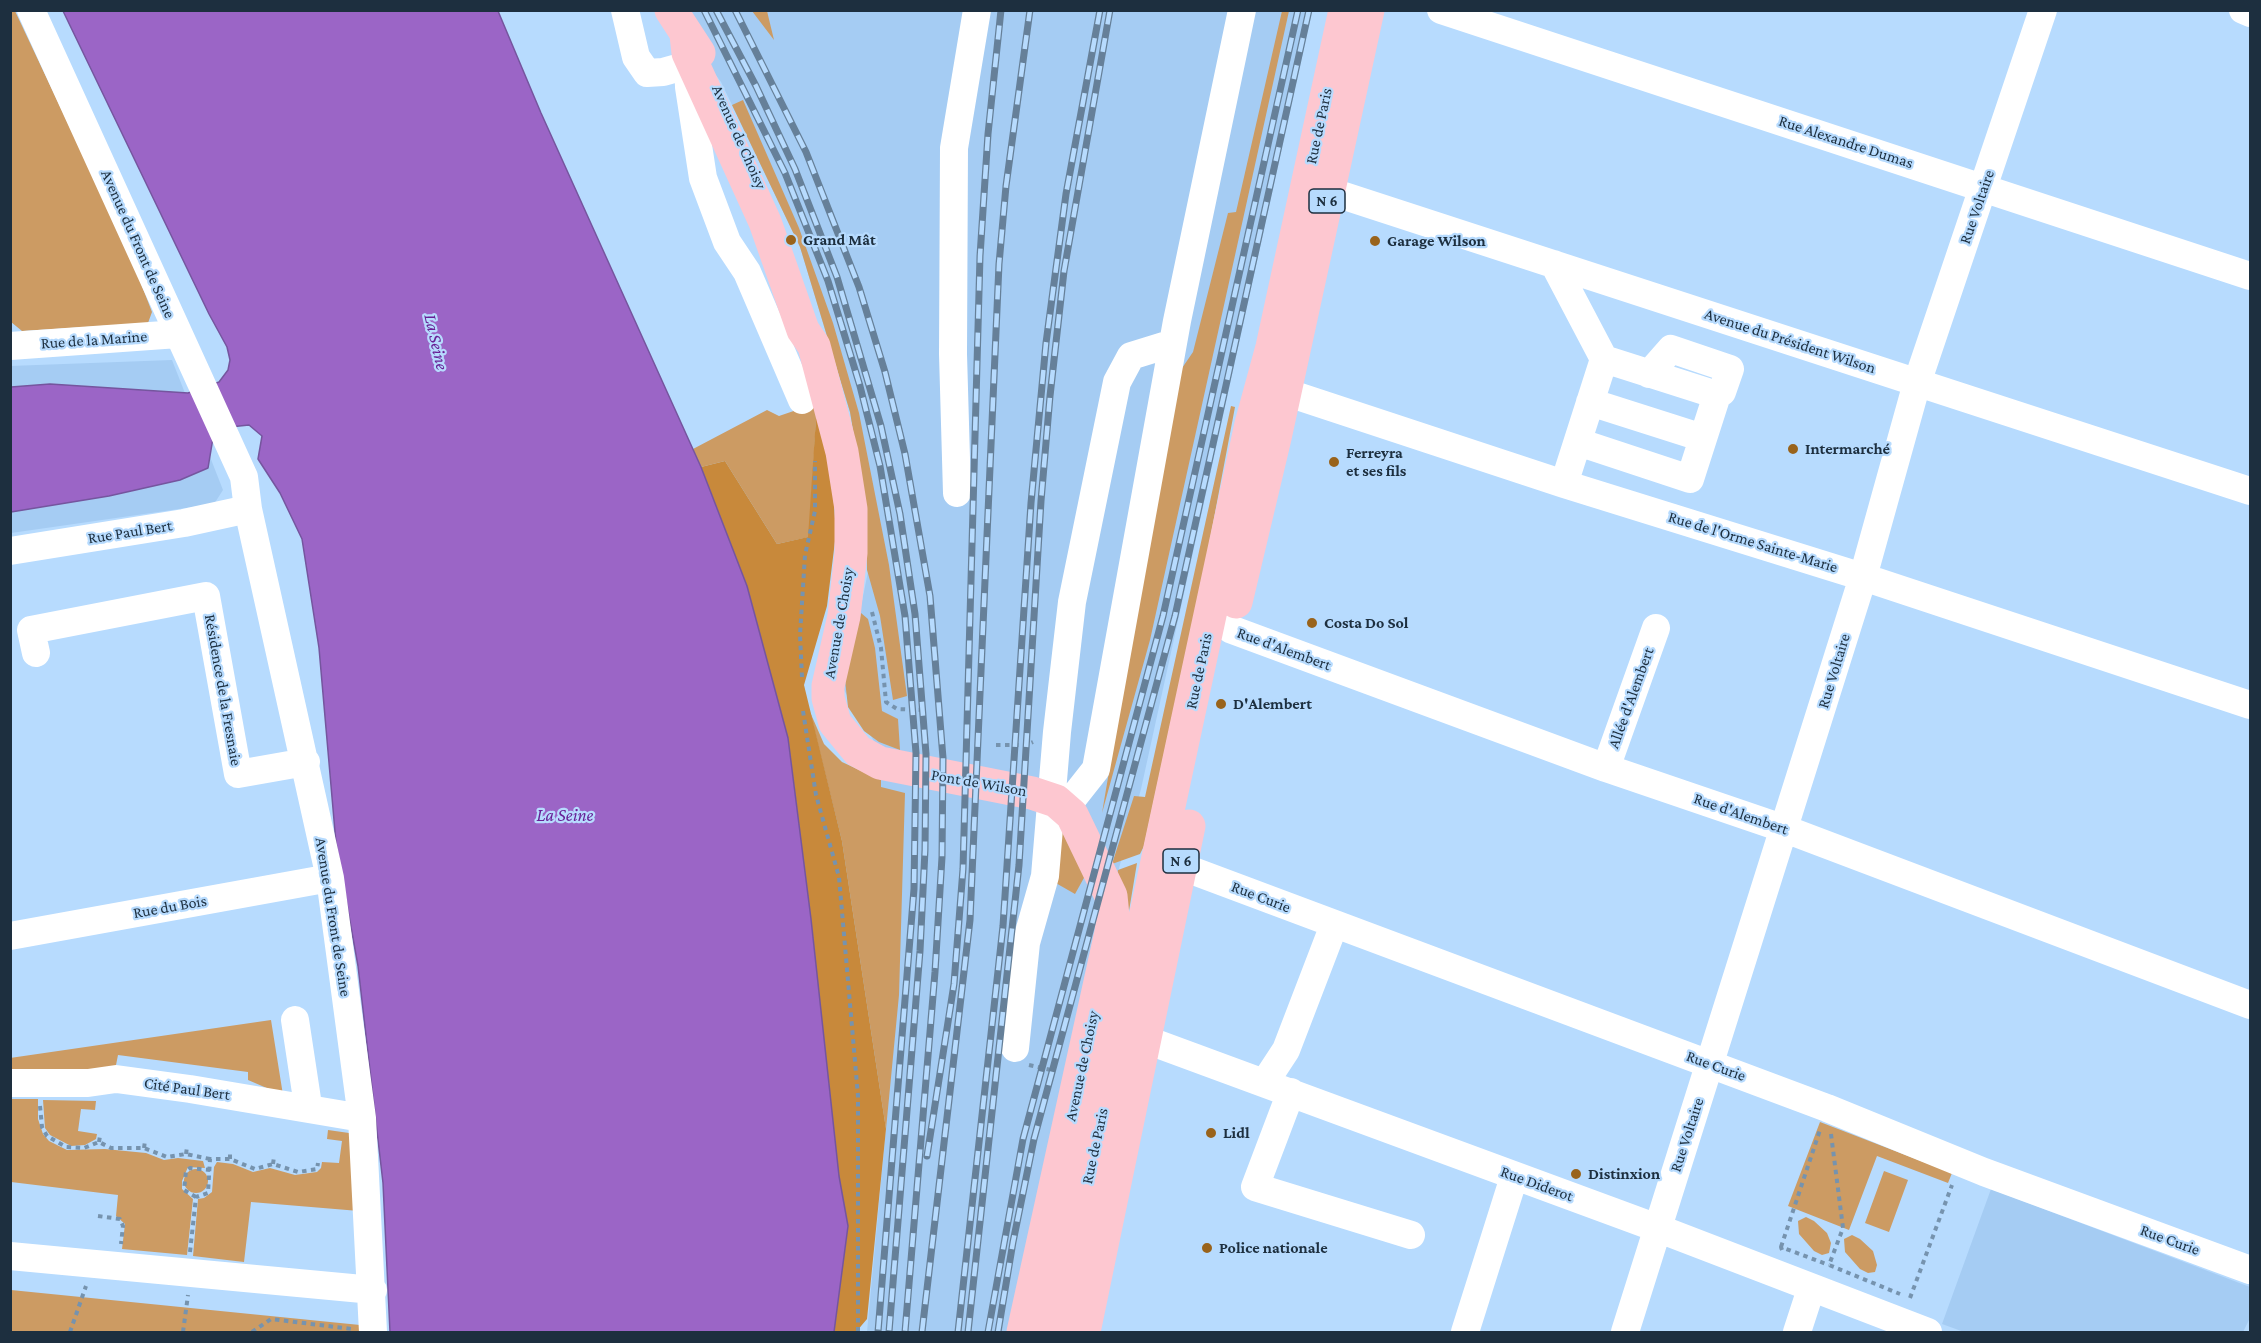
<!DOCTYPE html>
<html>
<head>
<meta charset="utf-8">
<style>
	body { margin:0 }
	#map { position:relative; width:2261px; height:1343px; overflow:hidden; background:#b7dbfe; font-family:"Crimson Pro",serif }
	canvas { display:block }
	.frame { position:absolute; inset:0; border:12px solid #1d2f3f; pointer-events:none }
</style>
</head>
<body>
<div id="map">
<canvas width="2261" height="1343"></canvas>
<div class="frame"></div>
</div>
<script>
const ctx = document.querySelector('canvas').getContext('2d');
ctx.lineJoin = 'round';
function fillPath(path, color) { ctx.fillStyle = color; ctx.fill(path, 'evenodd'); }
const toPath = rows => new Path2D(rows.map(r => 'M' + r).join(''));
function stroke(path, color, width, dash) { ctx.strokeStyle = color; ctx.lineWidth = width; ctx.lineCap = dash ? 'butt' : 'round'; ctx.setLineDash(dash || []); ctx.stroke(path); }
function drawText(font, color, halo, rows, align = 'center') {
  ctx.font = font + ' "Crimson Pro",serif'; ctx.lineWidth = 4.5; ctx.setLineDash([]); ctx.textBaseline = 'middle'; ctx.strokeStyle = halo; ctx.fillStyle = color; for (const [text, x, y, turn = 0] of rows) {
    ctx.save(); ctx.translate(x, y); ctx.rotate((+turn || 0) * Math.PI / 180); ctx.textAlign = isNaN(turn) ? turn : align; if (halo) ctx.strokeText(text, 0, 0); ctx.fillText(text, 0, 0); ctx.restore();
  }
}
const built = toPath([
	[673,11,1312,11,1141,789,1094,958,1014,1332,867,1332,886,1128,842,841,816,743,834,761,873,777,875,743,844,690,874,542,850,412,800,247,721,82,686,35],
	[172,360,223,490,214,504,11,533,10,366],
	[1991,1189,2250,1287,2250,1318,2243,1332,1964,1332,1942,1324]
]);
const green = toPath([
	[10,11,15,11,130,255,152,312,148,323,22,331,11,322],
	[752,11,767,11,774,40],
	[1282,11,1289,11,1150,640,1102,813,1176,377,1193,352,1228,213,1236,212],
	[743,100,799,228,833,323,859,413,889,565,907,696,893,700,880,616,867,570,866,509,850,412,800,247,732,105],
	[817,403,809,537,777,544,725,461,701,467,693,449,767,410,779,416],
	[1231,406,1235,407,1207,555,1144,846,1140,854,1112,864,1134,796,1145,797],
	[861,613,868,619,875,648,882,711,898,719,900,750,879,742,864,731,848,707,845,680],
	[810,712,824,744,842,762,881,780,881,787,905,793,899,995,886,1129,842,841],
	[1061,828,1085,876,1075,894,1054,882],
	[1137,863,1128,917,1115,883,1118,870],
	[271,1020,283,1095,248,1080,248,1072,118,1055,115,1070,11,1076,10,1058],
	[11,1099,38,1099,38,1119,43,1134,49,1141,67,1150,105,1149,146,1153,164,1160,178,1158,203,1161,205,1168,188,1167,182,1181,182,1189,193,1199,187,1255,122,1249,125,1224,116,1216,118,1195,11,1182],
	[43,1100,96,1101,95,1110,81,1109,78,1131,97,1134,96,1139,85,1145,71,1146,50,1135,45,1128],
	[1820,1122,1952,1173,1948,1183,1877,1156,1849,1230,1788,1206],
	[328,1130,349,1133,359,1211,251,1202,244,1262,193,1256,198,1199,204,1198,212,1192,214,1167,217,1162,233,1164,253,1172,270,1168,295,1175,317,1172,321,1168,322,1162,339,1163,342,1141,327,1139],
	'184 1181a12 12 0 1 1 24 0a12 12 0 1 1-24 0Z',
	[1884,1171,1908,1180,1889,1232,1865,1223],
	[1806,1217,1814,1221,1827,1233,1831,1243,1829,1253,1822,1255,1814,1251,1799,1234,1798,1221],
	[1852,1235,1860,1239,1873,1251,1877,1265,1875,1272,1868,1273,1860,1269,1845,1252,1844,1239],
	[11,1290,360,1325,360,1332,11,1332]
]);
const forest = toPath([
	[817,403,828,419,836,533,827,606,804,685,842,841,886,1129,867,1319,856,1332,834,1332,848,1226,839,1180,811,919,788,738,747,586,701,467,725,461,777,544,808,537]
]);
const water = toPath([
	[63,11,498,11,541,113,701,467,747,586,788,738,811,919,839,1176,848,1226,834,1332,390,1332,383,1183,358,966,336,843,319,648,302,539,280,493,258,459,262,436,249,425,230,427,213,438,208,468,180,480,109,496,11,512,11,387,50,384,188,393,219,382,228,370,230,360,227,347,209,314,63,11]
]);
const path = toPath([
	[872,612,881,648,886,702,897,709,924,710],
	[802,677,800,635,805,555,815,511,815,461],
	[803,711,816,795,839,877,858,1096,858,1332],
	[996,745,1026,745,1033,742],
	[1029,1065,1051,1070],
	[40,1106,42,1127,47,1136,66,1147,84,1148,99,1142,111,1148,144,1148,167,1157,186,1154,210,1159],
	[1831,1134,1843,1228,1829,1265,1900,1294],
	[99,1142,100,1136],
	[144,1148,145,1141],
	[186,1154,187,1147],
	[230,1159,230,1152],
	[273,1164,274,1157],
	[196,1197,184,1190,186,1171,190,1168,210,1170],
	[98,1216,120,1219,123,1226,121,1244],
	[1781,1247,1820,1130],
	[1782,1250,1781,1247,1829,1265],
	[190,1252,196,1197,208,1193,210,1159,230,1159,255,1169,273,1164,298,1172,317,1169,318,1163],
	[1910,1298,1952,1185],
	[70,1332,86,1286],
	[183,1332,188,1295],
	[252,1332,271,1319,352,1329]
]);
const minor = toPath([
	[31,10,244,477,248,509,330,878,362,1118,373,1332],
	[625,10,636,57,647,73,663,72,688,65],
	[1441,10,2250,276],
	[2243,10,2250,13],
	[688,61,689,87,703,178,727,242,747,272,802,400],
	[1329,191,2250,491],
	[1554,264,1604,359],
	[10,346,178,334],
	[1266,400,1285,392,1564,484,1863,577,2250,705],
	[1590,402,1703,438],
	[1578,442,1690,479,1717,395,1722,392,1730,369,1671,349,1649,374],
	[1564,484,1604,359,1717,395],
	[957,493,953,354,954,148,977,10],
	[10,551,184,523,248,509],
	[1230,629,1606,768,1785,829,2250,1005],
	[36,653,31,630,206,596,238,774,306,762],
	[1606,768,1656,628],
	[1066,807,1096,769,1177,321,1242,10],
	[1180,866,1827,1108,1984,1172,2250,1270],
	[10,936,330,878],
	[295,1020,307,1099,306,1108],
	[1144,1039,1657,1228,1928,1332],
	[1015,1048,1026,943,1045,876,1057,732,1072,602,1117,382,1131,356,1173,343],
	[1265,1082,1286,1050,1334,925],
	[10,1083,88,1083,116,1079,190,1089,362,1118],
	[1291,1092,1255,1187,1411,1235],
	[10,1256,373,1290],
	[1465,1332,1514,1177],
	[1625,1332,1863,577,1917,383,2043,10],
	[1797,1332,1811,1289]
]);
const major = toPath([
	[671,10,699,53],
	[686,35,688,53,765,222,803,330,814,346,842,452,851,509,851,553,844,616,828,686,828,698,835,723,858,751,880,763,1032,793,1056,801,1072,815,1111,896,1113,916,1111,932,1023,1332],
	[1236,602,1275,438,1368,10],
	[1056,1332,1251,424,1272,347,1345,10],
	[1084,1332,1189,826]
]);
const rail = toPath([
	[704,10,785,173,828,281,860,386,880,466,905,616,916,753,914,889,878,1332],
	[716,10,756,86,795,169,837,277,881,426,900,514,915,614,926,754,925,850,920,951,889,1332],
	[735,10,806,152,859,287,885,372,905,454,930,596,943,758,942,857,935,972,905,1332],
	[927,1156,954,984,963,869,980,256,988,134,1001,10],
	[922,1332,970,920,999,264,1006,186,1030,10],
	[958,1332,1003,926,1031,503,1046,343,1066,194,1100,10],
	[968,1332,1019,865,1041,501,1050,396,1064,271,1110,10],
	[988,1332,1023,1139,1163,616,1298,10],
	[998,1332,1013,1242,1034,1139,1175,616,1309,10]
]);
const markers = [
	[791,240,6,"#99631b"],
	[1375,241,6,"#99631b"],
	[1793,449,6,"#99631b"],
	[1334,462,6,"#99631b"],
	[1312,623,6,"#99631b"],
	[1221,704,6,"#99631b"],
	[1211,1133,6,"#99631b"],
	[1576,1174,6,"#99631b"],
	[1207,1248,6,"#99631b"]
];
const shields = [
	[1327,201,36],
	[1181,861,36]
];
const shieldNames = [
	["N 6",1327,201],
	["N 6",1181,861]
];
const streetNames = [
	["Rue de Paris",1319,126,-78],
	["Avenue de Choisy",739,137,66],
	["Rue Alexandre Dumas",1846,142,18],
	["Rue Voltaire",1977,207,-71],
	["Avenue du Front de Seine",138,244,66],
	["Rue de la Marine",94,340,-4],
	["Avenue du Président Wilson",1790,341,18],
	["Rue Paul Bert",130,532,-9],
	["Rue de l'Orme Sainte-Marie",1753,542,17],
	["Avenue de Choisy",839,623,-80],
	["Rue d'Alembert",1284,649,20],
	["Rue de Paris",1199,671,-78],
	["Rue Voltaire",1834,671,-73],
	["Résidence de la Fresnaie",223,690,80],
	["Allée d'Alembert",1631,698,-70],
	["Pont de Wilson",979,783,10],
	["Rue d'Alembert",1741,814,19],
	["Rue Curie",1261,897,21],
	["Rue du Bois",170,907,-10],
	["Avenue du Front de Seine",333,917,81],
	["Avenue de Choisy",1082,1066,-78],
	["Rue Curie",1716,1066,20],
	["Cité Paul Bert",187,1089,8],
	["Rue Voltaire",1687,1135,-72],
	["Rue de Paris",1095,1146,-78],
	["Rue Diderot",1537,1184,20],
	["Rue Curie",2170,1240,20]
];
const poiNames = [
	["Grand Mât",803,240],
	["Garage Wilson",1387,241],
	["Intermarché",1805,449],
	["Ferreyra",1346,453],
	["et ses fils",1346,471],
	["Costa Do Sol",1324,623],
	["D'Alembert",1233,704],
	["Lidl",1223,1133],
	["Distinxion",1588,1174],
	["Police nationale",1219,1248]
];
const waterNames = [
	["La Seine",436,342,77],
	["La Seine",565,815]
];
fillPath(built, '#a5ccf3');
fillPath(green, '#cc9b63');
fillPath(forest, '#c8893b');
fillPath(water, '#9b65c6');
stroke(water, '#75559e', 1.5);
stroke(path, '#7693ae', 4, [4.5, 4.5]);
stroke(minor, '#fff', 28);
stroke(major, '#fdc7d0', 33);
stroke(rail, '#668099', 7);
stroke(rail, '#b7dbfe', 4.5, [14]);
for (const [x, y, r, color] of markers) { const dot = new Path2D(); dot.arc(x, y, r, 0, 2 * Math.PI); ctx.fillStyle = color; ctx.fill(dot); stroke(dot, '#b7dbfe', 2); }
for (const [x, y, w] of shields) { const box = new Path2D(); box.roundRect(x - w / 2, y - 12, w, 24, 4.5); ctx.fillStyle = '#b7dbfe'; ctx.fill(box); stroke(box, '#1d2f3f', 1.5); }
drawText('bold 15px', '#1d2f3f', null, shieldNames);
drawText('16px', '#1d2f3f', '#b7dbfe', streetNames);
drawText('bold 16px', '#1d2f3f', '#b7dbfe', poiNames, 'left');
drawText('italic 18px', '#681f95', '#b7dbfe', waterNames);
</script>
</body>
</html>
